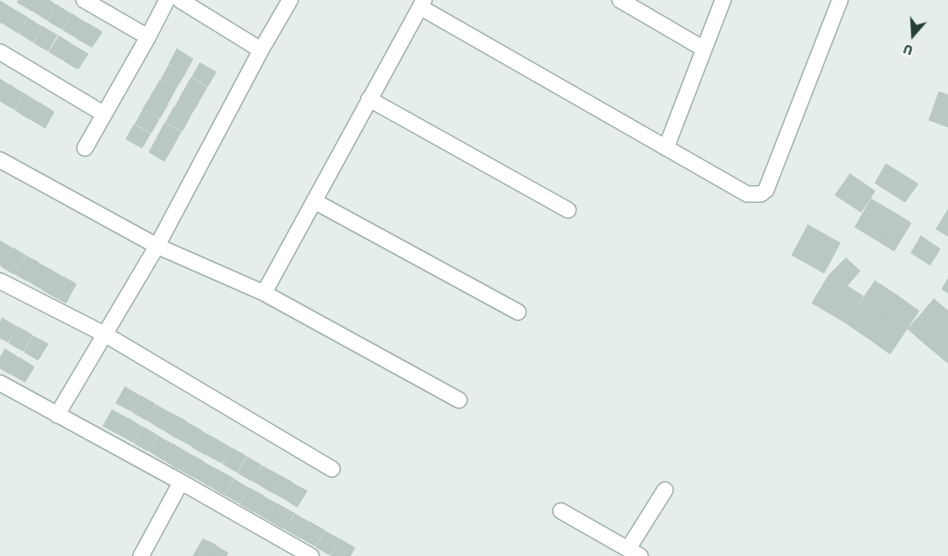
<!DOCTYPE html>
<html>
<head>
<meta charset="utf-8">
<style>
	body { margin:0 }
	#map { position:relative; width:948px; height:556px; overflow:hidden; background:#e5eeea; font-family:"Source Sans 3",sans-serif }
	canvas { display:block }
	.north { position:absolute; left:888px; top:10px; width:50px; height:50px; -webkit-text-stroke:4px #f6faf8; paint-order:stroke; rotate:199deg; font-size:14px; font-weight:700; line-height:20px; text-align:center; color:#253f37 }
	.north::after { content:''; display:block; margin:auto; width:18px; height:22px; background:#253f37; clip-path:polygon(50% 0,100% 100%,50% 72%,0 100%) }
</style>
</head>
<body>
<div id="map">
<canvas width="948" height="556"></canvas>
<div class="north">U</div>
</div>
<script>
const ctx = document.querySelector('canvas').getContext('2d');
ctx.lineJoin = 'round';
function fillPath(path, color) { ctx.fillStyle = color; ctx.fill(path, 'evenodd'); }
const toPath = rows => new Path2D(rows.map(r => 'M' + r).join(''));
function stroke(path, color, width, dash) { ctx.strokeStyle = color; ctx.lineWidth = width; ctx.lineCap = dash ? 'butt' : 'round'; ctx.setLineDash(dash || []); ctx.stroke(path); }
const building = toPath([
	[19,0,38,0,32,11,17,2,19,0],
	[39,0,49,0,56,5,47,20,33,11,39,0],
	[0,1,13,9,3,24,0,22,0,1],
	[57,5,71,14,62,29,48,21,57,5],
	[13,9,27,17,18,33,4,24,13,9],
	[72,14,86,23,77,38,63,30,72,14],
	[28,18,42,27,33,42,19,33,28,18],
	[87,23,102,32,92,47,77,39,87,23],
	[43,27,57,35,48,51,34,43,43,27],
	[59,36,73,45,63,60,49,52,59,36],
	[73,45,88,54,78,69,64,61,73,45],
	[177,49,193,59,185,73,169,64,177,49],
	[200,63,216,72,208,86,192,77,200,63],
	[169,65,185,74,176,88,161,79,169,65],
	[191,78,207,87,199,101,183,92,191,78],
	[0,79,9,85,0,99,0,79],
	[160,80,176,88,168,103,152,94,160,80],
	[10,85,24,94,14,109,0,101,10,85],
	[183,92,199,102,190,116,175,107,183,92],
	[939,92,948,95,948,127,929,120,939,92],
	[25,94,39,103,29,119,15,110,25,94],
	[152,94,168,104,160,118,143,109,152,94],
	[40,103,54,112,45,128,30,119,40,103],
	[174,107,190,117,182,131,166,122,174,107],
	[143,110,159,119,151,133,135,124,143,110],
	[165,123,181,132,173,146,157,137,165,123],
	[134,125,150,134,142,148,126,139,134,125],
	[157,138,173,147,164,161,149,152,157,138],
	[886,164,918,184,905,202,875,183,886,164],
	[850,174,875,191,861,212,835,195,850,174],
	[871,199,895,213,878,241,855,227,871,199],
	[948,210,948,236,936,229,948,210],
	[895,213,911,223,894,251,878,241,895,213],
	[808,225,840,243,824,273,792,255,808,225],
	[921,236,940,249,930,265,911,253,921,236],
	[0,241,12,248,2,266,0,265,0,241],
	[13,248,25,255,14,274,2,267,13,248],
	[26,256,38,262,27,281,15,274,26,256],
	[846,258,860,271,847,286,863,296,846,323,812,303,829,275,846,258],
	[38,263,51,270,40,288,28,281,38,263],
	[51,270,63,277,53,296,41,289,51,270],
	[64,277,76,284,66,303,53,296,64,277],
	[948,279,948,293,942,289,948,279],
	[875,281,898,296,869,339,846,323,875,281],
	[898,296,919,311,890,354,869,339,898,296],
	[934,299,948,311,948,317,925,344,908,329,934,299],
	[948,317,948,363,925,344,948,317],
	[2,318,17,327,8,342,0,338,0,323,2,318],
	[18,327,32,335,23,351,9,343,18,327],
	[33,336,48,344,38,360,24,352,33,336],
	[5,349,19,358,10,374,0,368,0,358,5,349],
	[20,358,34,367,25,382,11,374,20,358],
	[125,387,140,396,131,411,116,403,125,387],
	[141,396,155,404,146,420,132,412,141,396],
	[156,405,170,413,161,429,147,420,156,405],
	[112,410,127,418,118,434,103,426,112,410],
	[171,413,186,421,176,438,162,429,171,413],
	[128,418,142,427,133,442,118,434,128,418],
	[186,422,201,430,192,446,177,438,186,422],
	[143,427,157,435,148,451,134,443,143,427],
	[201,431,216,439,206,455,192,447,201,431],
	[158,436,172,444,163,460,149,451,158,436],
	[216,439,231,448,222,463,207,455,216,439],
	[173,444,188,453,178,469,164,460,173,444],
	[232,448,246,456,237,472,223,464,232,448],
	[188,453,203,461,193,477,179,469,188,453],
	[247,457,261,465,252,481,238,473,247,457],
	[203,462,218,470,209,486,194,477,203,462],
	[262,466,277,474,268,490,253,481,262,466],
	[218,470,233,478,224,495,210,486,218,470],
	[277,474,292,482,283,498,268,490,277,474],
	[234,479,248,488,239,503,225,495,234,479],
	[292,483,307,491,297,507,283,498,292,483],
	[249,488,264,496,254,512,240,504,249,488],
	[264,497,279,505,270,521,255,512,264,497],
	[279,505,294,513,284,529,270,521,279,505],
	[295,514,309,522,300,538,285,529,295,514],
	[310,522,324,530,315,546,301,538,310,522],
	[325,531,339,539,330,555,316,547,325,531],
	[203,539,216,545,209,556,193,556,203,539],
	[340,539,355,548,350,556,331,556,340,539],
	[216,546,228,553,226,556,210,556,216,546]
]);
const minor = toPath([
	[84,0,148,37],
	[180,0,261,50],
	[620,0,704,49],
	[420,7,747,194,761,194,766,190,840,0],
	[0,52,104,114],
	[369,99,568,210],
	[85,148,148,37,167,0],
	[666,148,723,0],
	[0,160,157,246,264,293,424,0],
	[314,201,518,312],
	[0,281,106,335,332,469],
	[264,293,459,400],
	[0,383,181,482,141,556],
	[57,415,157,246,261,50,290,0],
	[181,482,311,556],
	[561,511,640,556],
	[628,549,665,490]
]);
fillPath(building, '#bac8c2');
stroke(building, '#b7c7c0', 1);
stroke(minor, '#a8b6b1', 18);
stroke(minor, '#fff', 15);
</script>
</body>
</html>
